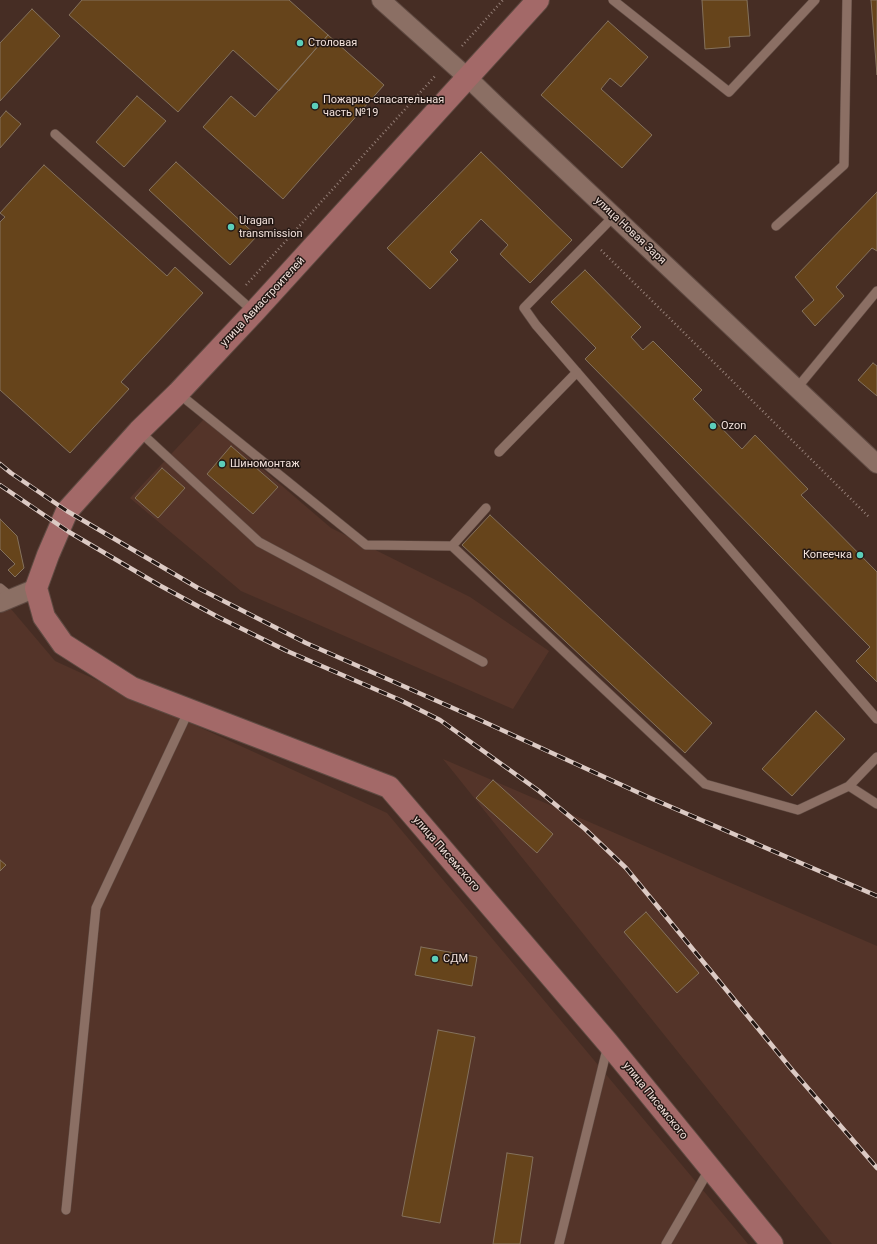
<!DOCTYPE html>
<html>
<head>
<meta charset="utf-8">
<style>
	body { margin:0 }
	canvas { display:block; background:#462d24 }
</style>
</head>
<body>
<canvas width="877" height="1244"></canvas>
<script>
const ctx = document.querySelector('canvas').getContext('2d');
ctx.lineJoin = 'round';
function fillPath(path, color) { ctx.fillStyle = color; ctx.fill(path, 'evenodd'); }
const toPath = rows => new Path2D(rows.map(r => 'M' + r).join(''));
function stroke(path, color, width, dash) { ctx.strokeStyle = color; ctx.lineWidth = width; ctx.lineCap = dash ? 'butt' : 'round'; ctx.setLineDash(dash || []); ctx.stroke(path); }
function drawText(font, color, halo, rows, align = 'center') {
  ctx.font = font + ' Roboto,sans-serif'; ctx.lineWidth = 3; ctx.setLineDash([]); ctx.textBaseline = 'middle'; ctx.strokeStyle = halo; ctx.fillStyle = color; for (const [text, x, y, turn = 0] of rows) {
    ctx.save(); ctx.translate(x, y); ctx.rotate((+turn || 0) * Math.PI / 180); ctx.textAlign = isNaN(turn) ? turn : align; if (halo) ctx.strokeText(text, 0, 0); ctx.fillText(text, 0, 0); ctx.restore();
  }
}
const built = toPath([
	[204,419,331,528,470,597,549,651,513,709,241,591,130,498],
	[0,596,55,661,387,813,748,1244,0,1244],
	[443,759,877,946,877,1244,832,1244]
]);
const building = toPath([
	[82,0,289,0,328,35,279,91,233,50,178,112,69,15,82,0],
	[702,0,747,0,750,36,729,37,730,47,705,49,702,0],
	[871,0,877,0,877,75,871,0],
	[32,9,60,36,0,101,0,43,32,9],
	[608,21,648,57,621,87,610,78,601,89,652,135,622,168,541,95,608,21],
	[328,35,384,85,283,199,203,127,231,96,255,117,328,35],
	[137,96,166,121,124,167,96,142,137,96],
	[6,111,21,124,0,148,0,118,6,111],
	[481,152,572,240,530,283,500,254,508,245,481,219,450,252,458,260,430,289,387,248,481,152],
	[176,162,257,236,230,265,149,190,176,162],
	[44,165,167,276,175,267,203,293,121,382,129,389,70,453,0,390,0,222,5,217,0,213,44,165],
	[877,192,877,251,872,248,836,287,844,296,815,326,802,311,814,300,795,277,877,192],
	[585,270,641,327,631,337,643,350,653,341,702,390,693,399,742,449,755,435,808,489,801,495,877,572,877,682,856,661,870,647,585,359,596,348,551,302,585,270],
	[873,363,877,366,877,396,858,380,873,363],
	[231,446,278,487,253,514,207,474,231,446],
	[162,468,185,488,158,518,135,498,162,468],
	[490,515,712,723,685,753,462,545,490,515],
	[0,519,17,536,24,568,15,577,8,570,15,564,0,549,0,519],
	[816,711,845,739,792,796,762,769,816,711],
	[493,780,553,834,537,853,476,798,493,780],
	[0,860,6,865,0,871,0,860],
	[646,912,699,973,677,993,624,932,646,912],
	[421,947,477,957,472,986,415,975,421,947],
	[438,1030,475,1037,440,1223,402,1216,438,1030],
	[507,1153,533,1157,520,1244,493,1244,507,1153]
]);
const path = toPath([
	[462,46,503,0],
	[601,250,870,518],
	[246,285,436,75]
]);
const lane = toPath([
	[613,0,729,92,815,0],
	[55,134,254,312],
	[614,216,524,308,536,325,877,719],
	[776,226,844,165,847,0],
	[797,388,877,291],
	[178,393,366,545,452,546,705,784,798,810,849,786],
	[139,431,259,542,483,662],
	[499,452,577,372],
	[452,546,486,508],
	[0,588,12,598],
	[877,757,849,786,877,804],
	[66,1210,96,908,189,710],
	[559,1244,608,1045],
	[666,1244,710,1168]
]);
const street = toPath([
	[381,0,467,77,495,104,877,464],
	[0,603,36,588]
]);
const secondary = toPath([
	[538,0,254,312,178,393,139,431,67,511,48,555,36,588,44,617,63,644,132,688,389,787,608,1043,772,1244]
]);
const rail = toPath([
	[0,464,11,473,67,511,198,588,306,643,480,720,648,797,877,896],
	[0,485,69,532,159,585,218,617,287,651,400,700,440,720,539,791,585,829,626,868,793,1071,877,1168]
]);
const markers = [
	[300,43,4,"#5cceba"],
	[315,106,4,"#5cceba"],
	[231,227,4,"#5cceba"],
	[713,426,4,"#5cceba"],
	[222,464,4,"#5cceba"],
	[860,555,4,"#5cceba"],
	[435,959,4,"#5cceba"]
];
const poiNames = [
	["Столовая",308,43],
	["Пожарно-спасательная",323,100],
	["часть №19",323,113],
	["Uragan",239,221],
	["transmission",239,234],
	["Ozon",721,426],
	["Шиномонтаж",230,464],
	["Копеечка",852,555,"right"],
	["СДМ",443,959]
];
const streetNames = [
	["улица Новая Заря",630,231,43],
	["улица Авиастроителей",263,302,-47],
	["улица Писемского",446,854,49],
	["улица Писемского",655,1101,51]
];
fillPath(built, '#543429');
fillPath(building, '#66441b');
stroke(building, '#84715c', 1);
stroke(lane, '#5f4a42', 10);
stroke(street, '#5f4a42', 20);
stroke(secondary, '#5f4a42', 24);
stroke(path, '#947e76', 2.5, [1, 3]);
stroke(lane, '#8b6f64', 9);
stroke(street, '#8b6f64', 18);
stroke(secondary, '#a36968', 22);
stroke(rail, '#dccac4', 4.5);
stroke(rail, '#241814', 3, [9]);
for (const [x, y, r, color] of markers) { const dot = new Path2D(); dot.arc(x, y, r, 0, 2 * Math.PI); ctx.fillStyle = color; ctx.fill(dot); stroke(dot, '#241814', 1.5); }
drawText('11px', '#f2e1db', '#241814', poiNames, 'left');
drawText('11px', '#f2e1db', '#241814', streetNames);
</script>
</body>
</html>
